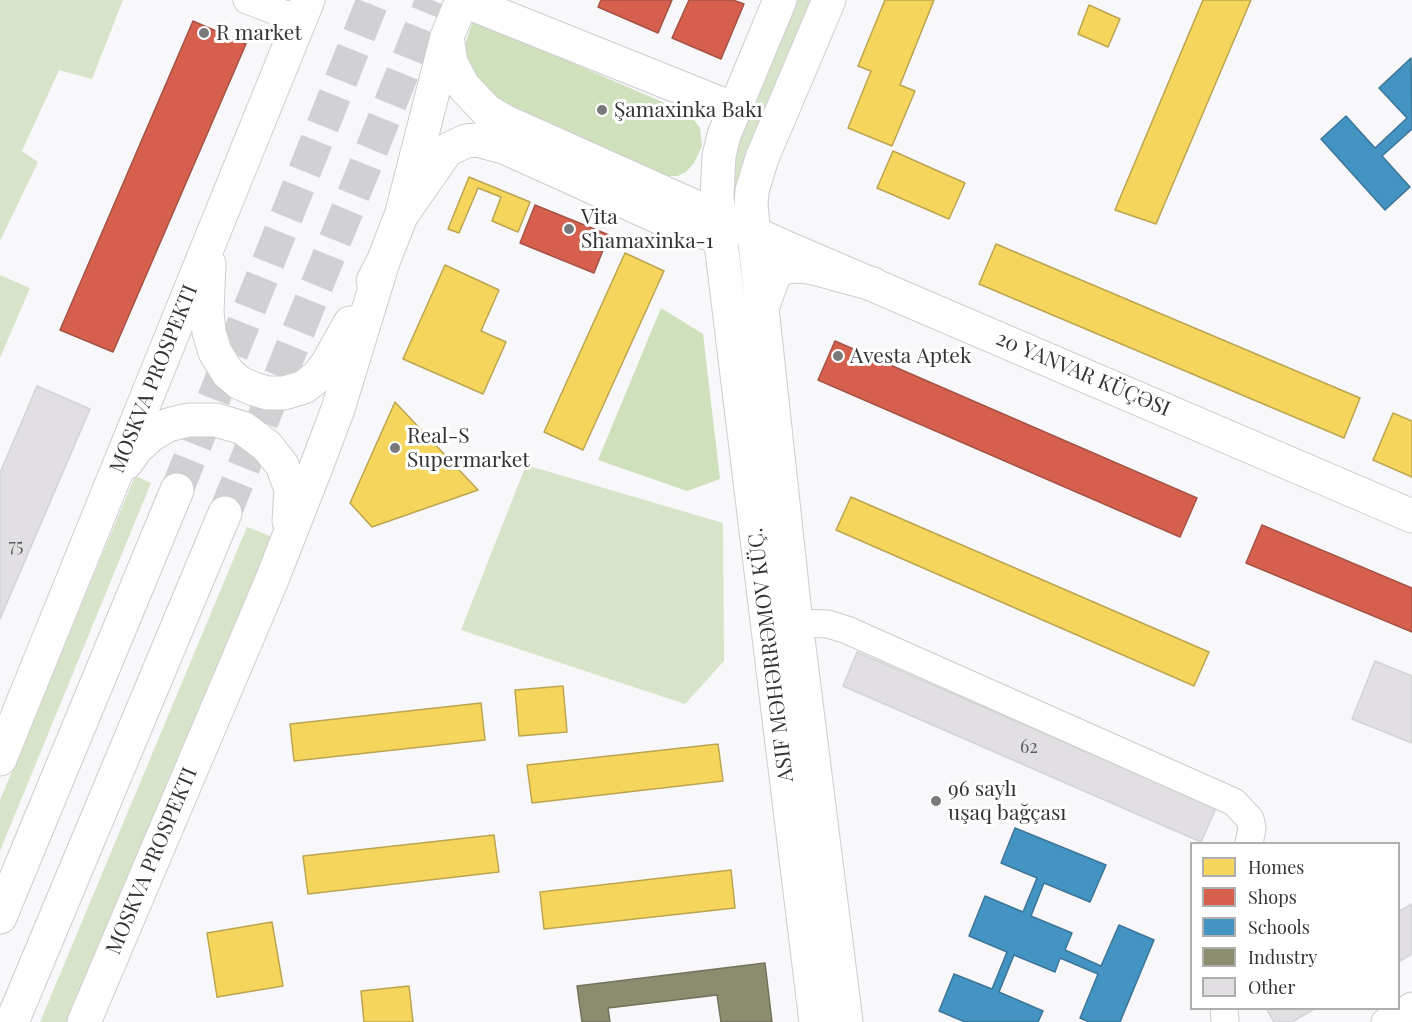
<!DOCTYPE html>
<html>
<head>
<meta charset="utf-8">
<style>
	body { margin:0 }
	#map { position:relative; width:1412px; height:1022px; overflow:hidden; background:#f8f7fa; font-family:"Playfair Display",serif }
	canvas { display:block }
	.legend { position:absolute; left:1190px; top:842px; width:210px; height:168px; box-sizing:border-box; background:#fff; border:2px solid #aeaeaf; margin:0; padding:8px 10px; list-style:none; font-size:18px; color:#343436 }
	.legend li { display:flex; align-items:center; gap:12px; height:30px }
	.legend b { width:30px; border:2px solid #aeaeaf }
</style>
</head>
<body>
<div id="map">
<canvas width="1412" height="1022"></canvas>
<ul class="legend">
<li><b style="height:16px;background:#f6d55c"></b>Homes</li>
<li><b style="height:16px;background:#d6604d"></b>Shops</li>
<li><b style="height:16px;background:#4393c3"></b>Schools</li>
<li><b style="height:16px;background:#8c8c6e"></b>Industry</li>
<li><b style="height:16px;background:#e1dfe1"></b>Other</li>
</ul>
</div>
<script>
const ctx = document.querySelector('canvas').getContext('2d');
ctx.lineJoin = 'round';
function fillPath(path, color) { ctx.fillStyle = color; ctx.fill(path, 'evenodd'); }
const toPath = rows => new Path2D(rows.map(r => 'M' + r).join(''));
function stroke(path, color, width, dash) { ctx.strokeStyle = color; ctx.lineWidth = width; ctx.lineCap = dash ? 'butt' : 'round'; ctx.setLineDash(dash || []); ctx.stroke(path); }
function drawText(font, color, halo, rows, align = 'center') {
  ctx.font = font + ' "Playfair Display",serif'; ctx.lineWidth = 6; ctx.setLineDash([]); ctx.textBaseline = 'middle'; ctx.strokeStyle = halo; ctx.fillStyle = color; for (const [text, x, y, turn = 0] of rows) {
    ctx.save(); ctx.translate(x, y); ctx.rotate((+turn || 0) * Math.PI / 180); ctx.textAlign = isNaN(turn) ? turn : align; if (halo) ctx.strokeText(text, 0, 0); ctx.fillText(text, 0, 0); ctx.restore();
  }
}
const green = toPath([
	[0,0,123,0,92,79,59,70,22,151,38,162,0,241],
	[797,0,814,0,741,199,732,199,734,156,762,82],
	[0,275,30,288,0,358],
	[526,465,723,523,724,661,685,704,461,630],
	[135,476,151,483,0,851,0,800],
	[247,527,275,538,66,1022,40,1022]
]);
const forest = toPath([
	[473,20,674,107,691,116,700,128,702,146,694,163,686,172,678,176,659,176,513,114,466,67,464,48],
	[661,308,703,334,720,479,687,491,598,460]
]);
const homes = toPath([
	[885,0,934,0,900,85,915,91,892,146,848,128,871,71,858,66,885,0],
	[1203,0,1251,0,1156,224,1115,210,1203,0],
	[1089,5,1120,19,1108,47,1078,34,1089,5],
	[893,151,965,183,949,219,877,188,893,151],
	[469,177,530,202,518,232,492,221,501,197,478,188,459,233,448,229,469,177],
	[996,244,1360,398,1344,438,979,284,996,244],
	[625,253,664,271,583,450,544,432,625,253],
	[445,265,499,290,481,331,506,342,483,394,403,359,445,265],
	[395,402,478,490,372,527,350,503,395,402],
	[1393,413,1412,421,1412,477,1373,460,1393,413],
	[851,497,1209,652,1194,686,836,530,851,497],
	[563,686,567,732,519,736,515,690,563,686],
	[481,703,485,740,294,761,290,724,481,703],
	[718,744,723,781,532,803,527,765,718,744],
	[494,835,499,872,308,894,303,856,494,835],
	[731,870,735,908,544,929,540,892,731,870],
	[272,922,283,986,217,997,207,933,272,922],
	[409,986,413,1022,364,1022,361,991,409,986]
]);
const shops = toPath([
	[601,0,672,0,658,33,598,7,601,0],
	[689,0,733,0,744,4,721,59,672,38,689,0],
	[193,21,246,44,113,352,60,330,193,21],
	[535,205,609,235,594,273,520,243,535,205],
	[835,341,1197,498,1180,537,818,380,835,341],
	[1262,525,1412,588,1412,632,1246,563,1262,525]
]);
const schools = toPath([
	[1411,58,1412,129,1382,156,1410,187,1385,210,1321,139,1346,116,1375,148,1407,118,1379,88,1411,58],
	[1015,828,1106,865,1090,902,1044,883,1031,916,1072,933,1065,950,1101,966,1119,925,1154,940,1120,1022,1089,1022,1080,1018,1098,974,1060,958,1055,972,1014,955,999,992,1043,1011,1038,1022,965,1022,939,1011,954,974,992,989,1007,952,969,936,985,896,1023,912,1037,878,1001,863,1015,828]
]);
const industry = toPath([
	[765,963,772,1022,721,1022,717,995,608,1008,610,1022,582,1022,577,986,765,963]
]);
const building = toPath([
	[37,386,90,409,0,619,0,473,37,386],
	[857,652,1216,808,1201,842,843,686,857,652],
	[1375,661,1412,676,1412,743,1352,719,1375,661],
	[1412,904,1412,954,1398,962,1398,912,1412,904],
	[1266,1008,1316,1008,1292,1022,1274,1022,1266,1008]
]);
const trunkTunnel = toPath([
	[177,490,373,0],
	[225,513,432,0]
]);
const minor = toPath([
	[247,0,300,20],
	[796,623,828,624,847,630,1234,802,1250,819,1252,828,1249,844],
	[1224,1008,1225,1022],
	[1385,1022,1412,1006]
]);
const tertiary = toPath([
	[462,0,734,109],
	[447,37,451,63,464,87,487,111,504,121,787,248,1412,516],
	[403,213,447,150,466,141,477,140,504,147,663,219,697,231,718,235]
]);
const secondary = toPath([
	[780,0,724,135,719,156,717,195,720,235,816,1022],
	[829,0,762,158,752,191,751,206,796,623,846,1022],
	[209,264,207,312,209,332,215,352,228,373,240,383,254,389,267,393,284,393,304,387,318,376,327,364,350,323],
	[373,281,383,262,401,216,447,37,462,0],
	[762,308,773,278,778,271,786,267,801,266,814,268,873,284],
	[126,463,136,449,151,435,168,425,188,420,216,420,243,428,267,446,282,465,291,489,289,521],
	[0,759,308,0],
	[84,1022,271,582,318,462,338,409,383,262]
]);
const trunk = toPath([
	[0,917,177,490],
	[12,1022,225,513]
]);
const markers = [
	[204,33,6,"#79787b"],
	[602,110,6,"#79787b"],
	[569,229,6,"#79787b"],
	[838,356,6,"#79787b"],
	[395,448,6,"#79787b"],
	[936,801,6,"#79787b"]
];
const numberNames = [
	["75",16,546],
	["62",1029,747]
];
const poiNames = [
	["R market",216,33],
	["Şamaxinka Bakı",614,110],
	["Vita",581,217],
	["Shamaxinka-1",581,241],
	["Avesta Aptek",850,356],
	["Real-S",407,436],
	["Supermarket",407,460],
	["96 saylı",948,789],
	["uşaq bağçası",948,813]
];
const streetNames = [
	["20 YANVAR KÜÇƏSI",1083,374,23],
	["MOSKVA PROSPEKTI",154,379,-68],
	["ASIF MƏHƏRRƏMOV KÜÇ.",771,655,-97],
	["MOSKVA PROSPEKTI",152,861,-67]
];
fillPath(green, '#d7e4ca');
fillPath(forest, '#cfe0bc');
fillPath(homes, '#f6d55c');
stroke(homes, '#bca551', 1.5);
fillPath(shops, '#d6604d');
stroke(shops, '#a55346', 1.5);
fillPath(schools, '#4393c3');
stroke(schools, '#3e7699', 1.5);
fillPath(industry, '#8c8c6e');
stroke(industry, '#72725d', 1.5);
fillPath(building, '#e1dfe1');
stroke(building, '#d4d3d5', 1.5);
stroke(trunkTunnel, '#d1d0d3', 33, [33, 16]);
stroke(minor, '#cdcdcf', 29);
stroke(tertiary, '#cdcdcf', 35);
stroke(secondary, '#cdcdcf', 35);
stroke(trunk, '#cdcdcf', 35);
stroke(minor, '#fefefe', 27);
stroke(tertiary, '#fefefe', 33);
stroke(secondary, '#fefefe', 33);
stroke(trunk, '#fefefe', 33);
for (const [x, y, r, color] of markers) { const dot = new Path2D(); dot.arc(x, y, r, 0, 2 * Math.PI); ctx.fillStyle = color; ctx.fill(dot); stroke(dot, '#fff', 2); }
drawText('18px', '#5f5f61', null, numberNames);
drawText('21px', '#343436', '#fff', poiNames, 'left');
drawText('21px', '#343436', '#fff', streetNames);
</script>
</body>
</html>
